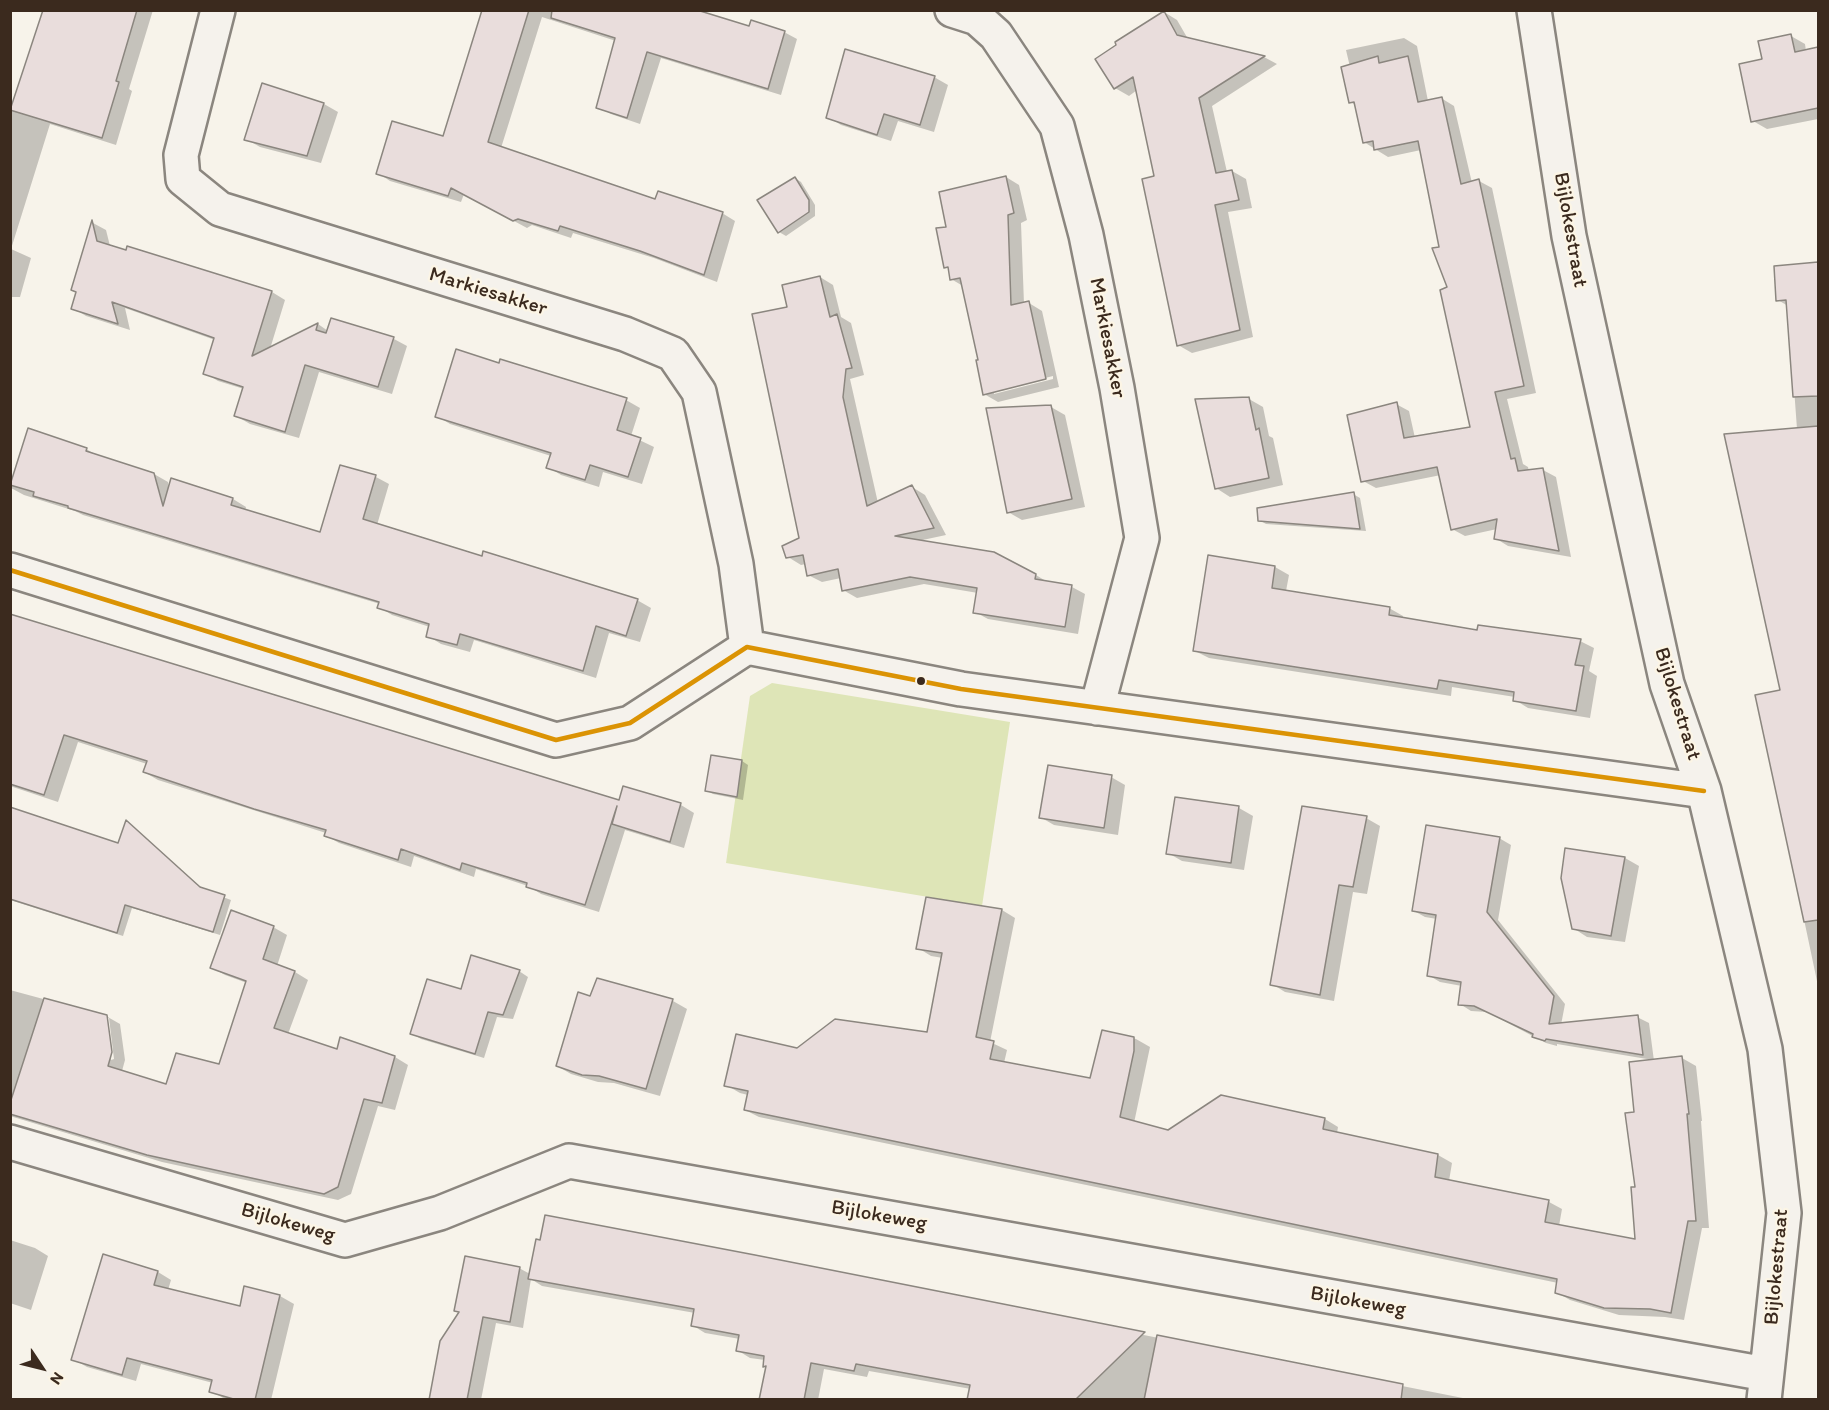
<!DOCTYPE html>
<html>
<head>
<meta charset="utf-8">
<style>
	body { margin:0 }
	#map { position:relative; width:1829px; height:1410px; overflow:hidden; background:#f7f3ea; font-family:Itim,sans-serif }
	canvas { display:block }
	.frame { position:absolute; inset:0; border:12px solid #3b2a1e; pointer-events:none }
	.north { position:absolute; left:12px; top:1338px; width:60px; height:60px; -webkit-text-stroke:4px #fcf5e5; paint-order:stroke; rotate:125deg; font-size:16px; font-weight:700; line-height:24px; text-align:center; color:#3b2a1e }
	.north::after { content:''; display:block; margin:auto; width:21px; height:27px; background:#3b2a1e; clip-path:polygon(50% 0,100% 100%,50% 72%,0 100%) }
</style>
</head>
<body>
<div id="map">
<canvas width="1829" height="1410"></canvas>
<div class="frame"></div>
<div class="north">N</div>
</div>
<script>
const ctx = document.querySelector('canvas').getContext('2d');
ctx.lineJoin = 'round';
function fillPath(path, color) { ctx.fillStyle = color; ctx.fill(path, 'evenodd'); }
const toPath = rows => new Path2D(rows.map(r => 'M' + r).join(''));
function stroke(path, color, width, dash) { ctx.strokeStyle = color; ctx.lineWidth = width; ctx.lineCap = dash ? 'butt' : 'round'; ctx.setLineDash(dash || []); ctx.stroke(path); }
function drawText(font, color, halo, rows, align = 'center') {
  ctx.font = font + ' Itim,sans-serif'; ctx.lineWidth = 4.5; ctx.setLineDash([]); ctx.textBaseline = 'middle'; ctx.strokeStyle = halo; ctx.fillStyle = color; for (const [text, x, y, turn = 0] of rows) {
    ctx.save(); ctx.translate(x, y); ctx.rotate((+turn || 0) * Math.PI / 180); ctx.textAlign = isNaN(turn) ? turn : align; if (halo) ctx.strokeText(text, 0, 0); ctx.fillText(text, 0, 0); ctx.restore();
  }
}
const green = toPath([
	[772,683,1010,722,982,906,726,863,750,696]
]);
const shadow = toPath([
	[45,10,153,10,129,89,132,91,116,145,50,124,11,249,31,258,20,297,10,297,10,106,13,106],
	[483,10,692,10,750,28,784,32,797,39,781,95,661,58,640,124,611,114,598,107,616,41,542,17,501,148,656,201,722,213,735,221,717,282,654,258,573,233,571,238,532,225,527,228,464,194,461,202,390,181,378,173,444,138],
	[1164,12,1177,20,1188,39,1264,57,1277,64,1212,106,1227,172,1232,171,1246,179,1252,208,1228,212,1253,337,1192,353,1178,345,1156,178,1137,90,1129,96,1115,88],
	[1791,36,1805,44,1806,51,1818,49,1818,119,1767,129,1753,121,1764,60],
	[1404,38,1417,46,1428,101,1441,98,1454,106,1472,183,1479,181,1492,188,1536,393,1507,399,1523,464,1528,467,1529,471,1543,470,1556,477,1571,557,1508,546,1495,538,1497,529,1465,536,1452,529,1441,475,1376,488,1363,481,1396,404,1409,411,1415,438,1472,428,1449,288,1421,150,1388,157,1375,149,1364,142,1356,105,1350,102,1350,67,1346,50],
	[934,77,948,85,934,132,898,121,891,141,841,125,828,117],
	[263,85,324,104,338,112,321,163,260,147,246,139],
	[1006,177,1019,185,1027,220,1021,223,1024,304,1029,303,1042,311,1059,387,998,402,984,394,980,361,963,286,951,279,950,270,946,267,948,228],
	[1053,376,1053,379,994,394,994,391],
	[795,178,801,182,815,205,815,216,786,236,779,232],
	[93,223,106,230,110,246,272,292,285,300,270,349,318,324,328,331,332,320,394,339,407,346,392,394,319,372,299,438,250,424,236,416,244,389,218,381,205,373,215,340,125,308,130,330,86,316,73,308,78,292,73,289],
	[1818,264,1818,986,1757,696,1782,691,1797,429,1788,306,1778,300,1775,267],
	[820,277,833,285,841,317,851,323,864,375,850,379,878,503,912,487,925,495,946,535,918,541,1036,575,1049,583,1072,587,1085,594,1078,634,988,619,975,612,978,593,924,584,857,598,843,590,841,578,822,582,808,575,806,564,801,565,788,557,801,539,788,308],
	[1249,399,1263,407,1269,436,1273,438,1283,485,1230,497,1216,488],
	[626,400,640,408,631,436,654,447,642,484,603,472,599,487,561,475,548,467,551,456,450,424,437,416],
	[1051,407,1065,415,1085,507,1022,520,1008,512],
	[29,430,86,449,100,457,154,474,168,482,169,489,233,499,246,507,245,511,321,534,341,467,376,477,389,484,377,525,483,558,637,600,651,608,640,642,609,633,596,678,474,640,470,652,441,644,428,636,430,627,392,615,379,607,380,604,83,515,75,511,24,495,11,488],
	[1353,494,1360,498,1366,531,1266,524,1259,520],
	[1209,557,1275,567,1289,575,1286,591,1389,608,1403,616,1403,619,1478,632,1580,641,1594,648,1589,671,1597,676,1590,718,1528,708,1515,700,1515,697,1452,687,1451,696,1209,658,1195,651],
	[14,722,620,802,624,788,681,805,694,813,684,848,625,830,599,912,541,894,528,886,476,869,474,877,414,856,411,867,339,843,325,835,326,833,158,780,144,772,147,764,78,742,58,802,10,786,10,733],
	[742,761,748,765,743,800,713,794,707,791],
	[1111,777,1125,785,1118,835,1054,825,1040,817],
	[1177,799,1239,808,1253,816,1244,870,1182,861,1168,853],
	[1366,818,1380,826,1367,894,1353,892,1334,1001,1285,992,1272,984],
	[10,821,119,845,127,822,204,890,231,900,220,935,132,908,123,936,10,900],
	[1499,838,1511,845,1498,920,1565,1004,1561,1025,1637,1017,1649,1023,1654,1061,1682,1058,1696,1066,1702,1121,1701,1121,1709,1228,1702,1228,1684,1320,1665,1317,1619,1315,1570,1300,1556,1292,1558,1283,759,1117,745,1110,748,1095,740,1093,726,1085,797,1049,928,1034,943,958,931,956,918,948,1002,910,1015,918,990,1042,1007,1050,1004,1063,1091,1079,1103,1031,1136,1039,1150,1047,1134,1123,1169,1132,1325,1119,1338,1127,1337,1133,1438,1155,1452,1163,1449,1181,1549,1202,1562,1209,1559,1226,1636,1241,1636,1113,1653,1060,1557,1044,1557,1046,1546,1043,1487,1012,1471,1011,1460,1004,1462,986,1440,982,1428,975,1437,919,1425,917,1414,911],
	[1625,858,1639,866,1625,942,1587,937,1573,928],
	[273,927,287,935,277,966,295,972,308,980,288,1034,338,1050,341,1039,395,1057,408,1065,395,1110,378,1106,351,1194,338,1200,162,1162,10,1116,10,990,106,1016,120,1024,125,1060,122,1071,167,1086,220,1065,247,983,225,975,211,967],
	[106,1018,109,1018,114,1059,111,1060],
	[519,971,528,977,513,1019,497,1017,484,1058,421,1039,411,1033,462,991],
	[598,980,673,1001,687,1009,660,1096,614,1083,598,1082,571,1074,557,1066,591,998],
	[546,1217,1473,1400,972,1400,971,1389,869,1371,867,1377,824,1369,818,1400,765,1400,767,1367,764,1366,765,1360,750,1358,737,1350,740,1339,705,1333,692,1325,695,1313,542,1286,531,1279,523,1328,496,1323,481,1400,430,1400,442,1341,519,1268,530,1274,541,1242],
	[10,1240,35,1248,48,1256,31,1310,10,1303],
	[158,1272,171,1280,168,1290,241,1308,245,1288,280,1296,294,1304,271,1400,225,1399,211,1391,213,1383,141,1364,136,1381,87,1367,73,1359]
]);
const building = toPath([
	[43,10,137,10,116,81,119,82,102,138,10,110,43,10],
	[482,10,529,10,488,142,655,199,658,191,723,212,704,275,640,251,560,226,558,231,518,219,513,221,451,188,448,196,376,174,392,121,443,136,482,10],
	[552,10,697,10,749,26,751,20,785,31,768,89,647,52,627,118,596,108,615,38,551,18,552,10],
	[1164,11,1177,35,1265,56,1199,98,1216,173,1232,170,1239,200,1215,205,1240,330,1177,346,1142,179,1154,176,1133,77,1114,89,1095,59,1116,45,1115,42,1164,11],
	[1791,34,1795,52,1818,47,1818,108,1751,122,1739,64,1762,59,1758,41,1791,34],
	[845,49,935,76,920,125,884,114,877,135,826,118,845,49],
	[1378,56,1379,63,1408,56,1418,102,1442,97,1461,184,1479,179,1524,386,1495,392,1511,459,1515,458,1518,471,1543,468,1559,551,1494,539,1497,519,1451,530,1437,467,1361,482,1347,415,1397,402,1404,438,1470,427,1440,290,1447,287,1432,248,1439,247,1418,141,1374,150,1373,141,1363,143,1354,102,1349,103,1341,67,1378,56],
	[262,83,324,103,307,156,244,140,262,83],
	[1006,176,1014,213,1008,215,1011,305,1029,301,1046,379,983,395,976,360,978,360,960,278,950,280,948,267,944,268,936,228,946,227,939,192,1006,176],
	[795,177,809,200,809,212,778,233,757,200,795,177],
	[92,220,97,241,126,250,127,246,272,291,252,356,318,323,316,330,326,333,331,318,394,337,378,387,305,365,285,432,234,416,243,387,203,374,214,338,112,302,118,324,71,309,76,292,71,290,92,220],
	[1818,262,1818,396,1793,397,1786,300,1776,301,1774,266,1818,262],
	[820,276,830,317,837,314,852,368,846,369,843,397,867,506,912,485,934,528,895,536,994,552,1036,574,1035,579,1072,585,1065,627,973,613,977,588,910,577,842,591,838,569,807,576,803,555,786,558,782,546,799,538,752,314,787,307,782,285,820,276],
	[456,349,499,363,500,359,627,398,617,430,641,438,628,477,590,465,585,480,546,468,551,453,435,417,456,349],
	[1249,397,1256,430,1259,428,1269,478,1215,489,1195,399,1249,397],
	[1051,405,1072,499,1007,513,986,408,1051,405],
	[1818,426,1818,920,1804,922,1755,695,1780,690,1724,434,1818,426],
	[28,428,87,448,86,451,154,473,163,506,171,478,233,498,231,505,320,532,340,465,376,475,363,519,482,556,483,551,638,599,626,636,596,626,583,671,460,634,457,645,426,637,429,624,377,608,379,602,68,508,68,506,33,496,34,492,10,485,28,428],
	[1354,492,1360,529,1258,521,1257,508,1354,492],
	[1208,555,1275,566,1272,588,1390,607,1389,615,1477,630,1478,625,1581,639,1575,665,1584,666,1576,711,1513,701,1514,692,1439,680,1437,689,1193,651,1208,555],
	[10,614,619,800,623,786,681,803,670,842,612,824,617,806,585,905,526,887,527,883,462,863,460,870,401,849,398,860,324,836,326,830,254,809,143,772,147,761,64,735,44,795,10,784,10,614],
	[711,755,742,760,737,797,705,791,711,755],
	[1048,765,1112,775,1104,828,1039,818,1048,765],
	[1175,797,1239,806,1231,863,1166,854,1175,797],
	[1302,806,1367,816,1353,887,1339,885,1320,995,1270,985,1302,806],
	[10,807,118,843,126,820,200,887,225,895,213,932,125,905,117,933,10,899,10,807],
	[1426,825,1500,837,1487,912,1554,996,1549,1024,1638,1015,1643,1055,1546,1039,1545,1041,1532,1037,1533,1034,1474,1006,1458,1005,1461,982,1427,976,1436,915,1412,911,1426,825],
	[1565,848,1625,857,1611,936,1572,929,1561,878,1565,848],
	[926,897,1002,909,976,1037,994,1041,990,1059,1090,1078,1102,1030,1134,1037,1134,1051,1120,1117,1168,1130,1221,1095,1325,1118,1323,1129,1438,1154,1435,1177,1549,1200,1545,1222,1635,1239,1631,1187,1635,1187,1625,1113,1634,1112,1629,1062,1682,1056,1689,1114,1687,1114,1696,1221,1688,1221,1671,1313,1650,1309,1604,1308,1555,1293,1557,1279,744,1110,748,1091,724,1086,736,1034,797,1048,835,1019,927,1032,942,953,916,949,926,897],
	[231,910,274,926,263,959,295,971,274,1028,337,1049,340,1037,395,1056,382,1103,364,1099,338,1187,324,1194,147,1155,10,1114,10,1103,44,998,107,1015,112,1052,108,1066,166,1084,176,1053,219,1064,246,981,210,968,231,910],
	[471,955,520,970,503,1015,488,1012,475,1054,410,1034,427,979,461,989,471,955],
	[597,978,673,999,646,1089,599,1076,582,1075,556,1066,578,992,590,996,597,978],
	[545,1215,755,1255,1145,1332,1075,1400,967,1400,970,1385,856,1364,854,1371,811,1363,804,1400,759,1400,766,1366,763,1367,764,1356,736,1351,739,1335,691,1326,694,1309,528,1279,536,1239,540,1240,545,1215],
	[103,1254,158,1271,154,1285,240,1306,244,1286,280,1295,255,1400,237,1400,209,1392,212,1380,127,1358,122,1375,71,1360,103,1254],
	[465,1256,520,1267,510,1322,483,1317,467,1400,429,1400,440,1341,459,1312,454,1311,465,1256],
	[1157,1335,1403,1384,1401,1400,1144,1400,1157,1335]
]);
const minor = toPath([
	[218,10,181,155,183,179,220,209,625,334,673,354,699,392,736,564,747,647],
	[952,10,977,18,996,35,1057,126,1086,235,1117,388,1142,538,1097,708],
	[1534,10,1569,236,1667,684,1704,791,1765,1049,1784,1213,1764,1400],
	[10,570,556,740,630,723,747,647,961,689,1704,791],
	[10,1142,345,1240,440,1213,569,1161,1766,1374]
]);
const bus1 = toPath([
	[10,570,556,740,630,723,747,647,961,689,1704,791]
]);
const markers = [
	[921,681,5,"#3b2a1e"]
];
const streetNames = [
	["Bijlokestraat",1570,230,80],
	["Markiesakker",488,292,17],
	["Markiesakker",1107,338,79],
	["Bijlokestraat",1677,704,73],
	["Bijlokeweg",879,1216,10],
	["Bijlokeweg",288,1223,16],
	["Bijlokestraat",1777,1267,-85],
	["Bijlokeweg",1358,1302,10]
];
fillPath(green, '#dee5b7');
fillPath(shadow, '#0003');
fillPath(building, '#e9dddc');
stroke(building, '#8b867f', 1.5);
stroke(minor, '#8b867f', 38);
stroke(minor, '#f5f2ec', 33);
stroke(bus1, '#db9304', 4.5);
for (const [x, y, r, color] of markers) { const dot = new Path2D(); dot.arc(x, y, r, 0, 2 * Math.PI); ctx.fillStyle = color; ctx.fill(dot); stroke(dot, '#fcf5e5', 2); }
drawText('21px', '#3b2a1e', '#fcf5e5', streetNames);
</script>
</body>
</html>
